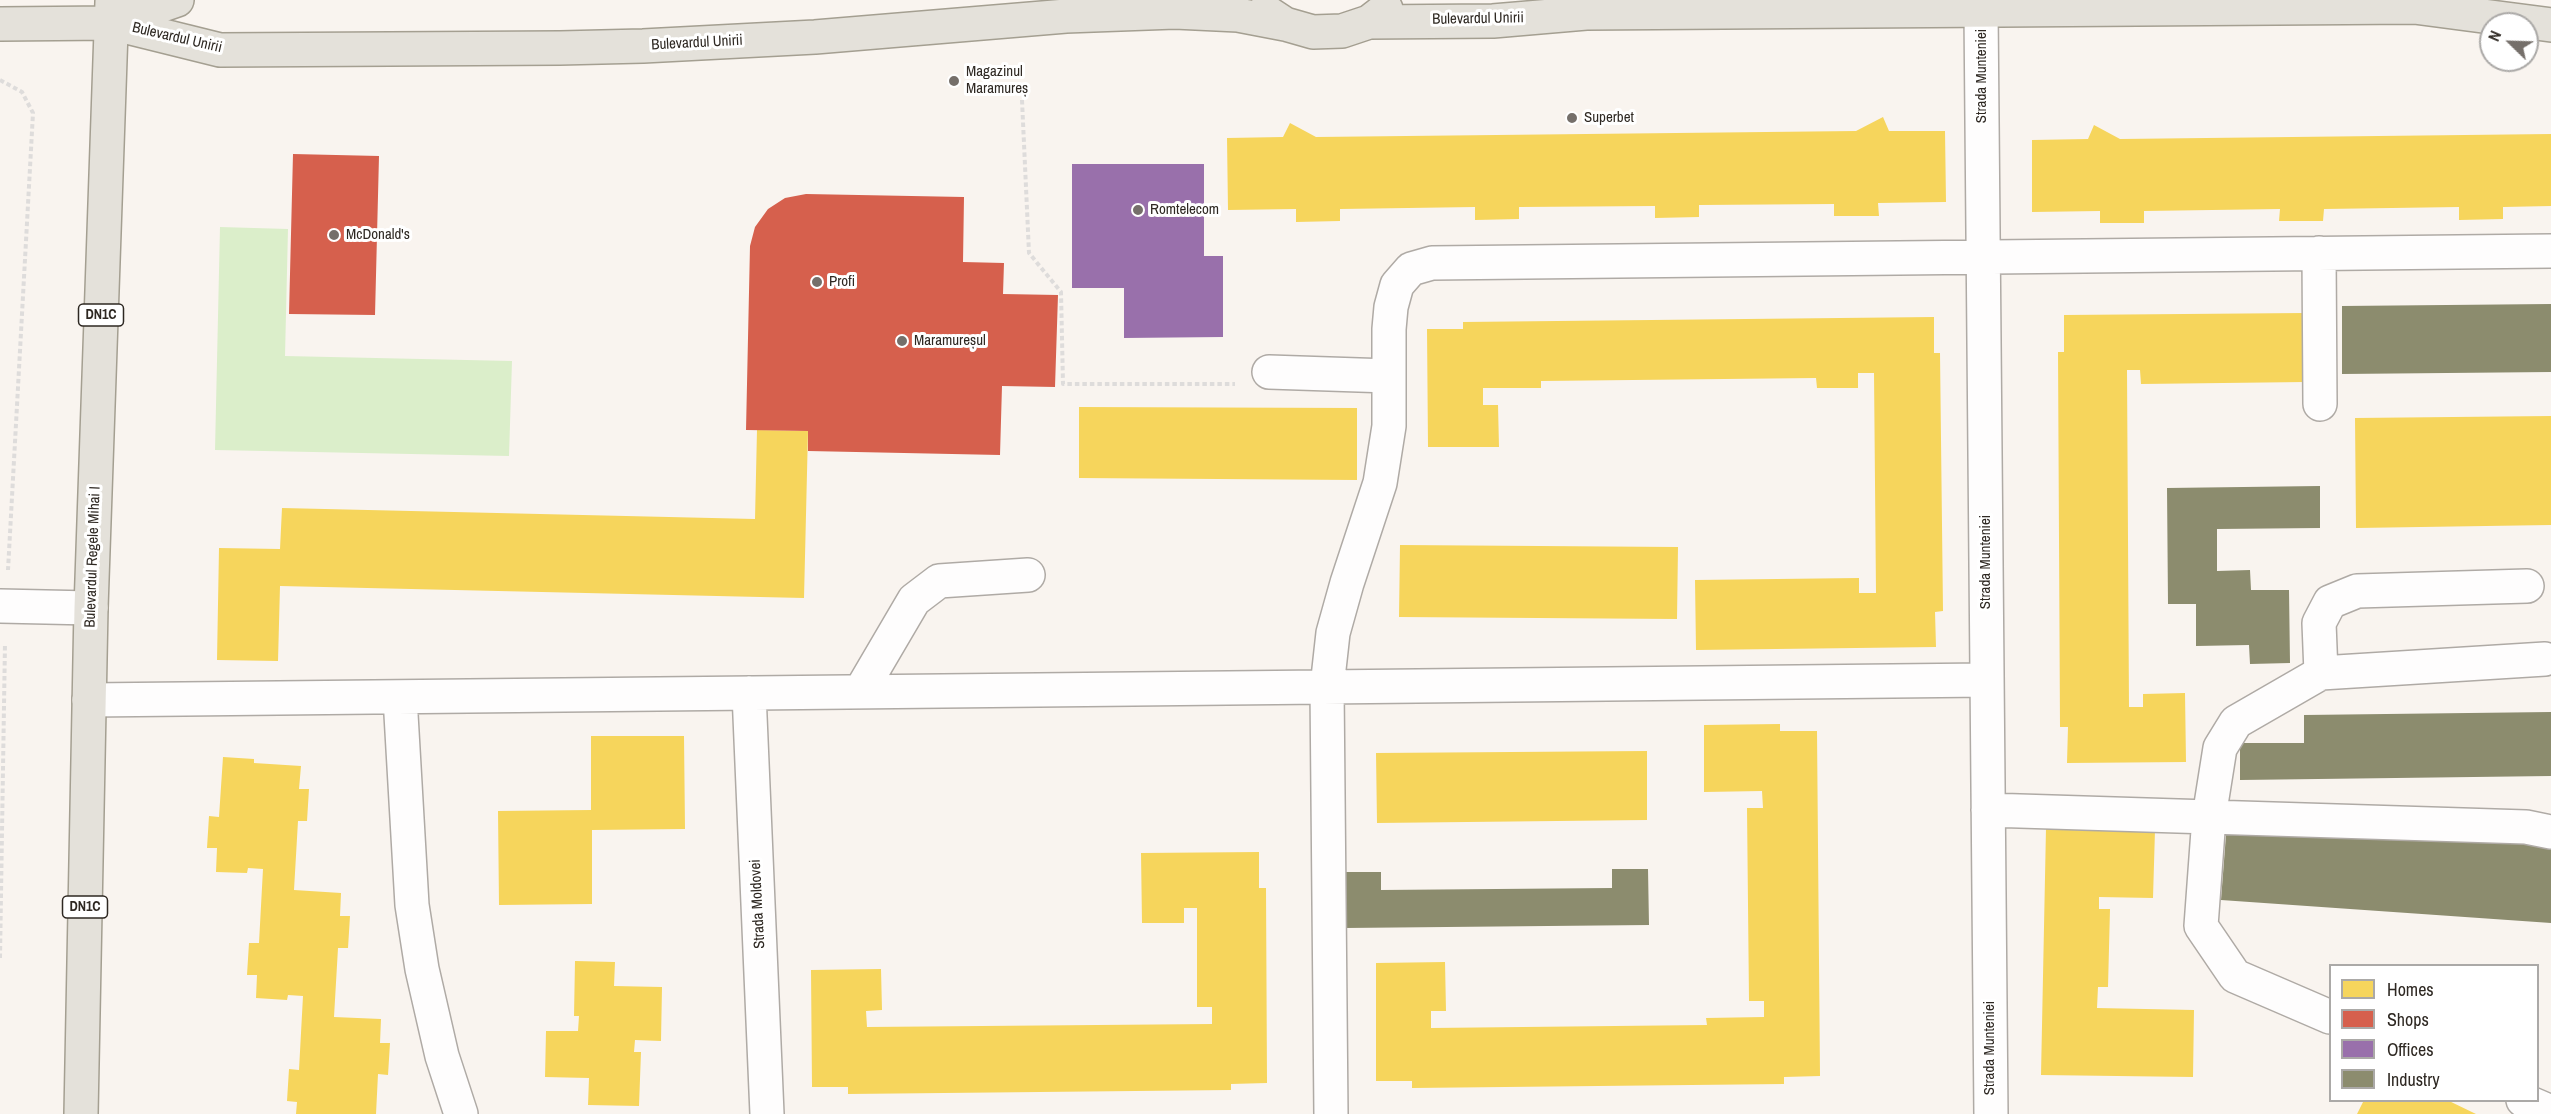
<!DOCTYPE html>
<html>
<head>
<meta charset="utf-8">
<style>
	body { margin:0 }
	#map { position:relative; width:2551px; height:1114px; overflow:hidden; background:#f9f4ef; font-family:"Archivo Narrow",sans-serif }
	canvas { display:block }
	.legend { position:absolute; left:2329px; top:964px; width:210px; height:138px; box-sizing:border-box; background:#fff; border:2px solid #aba9a7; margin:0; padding:8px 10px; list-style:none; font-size:18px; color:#2e2822 }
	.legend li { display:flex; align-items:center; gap:12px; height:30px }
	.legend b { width:30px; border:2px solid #aba9a7 }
	.north { position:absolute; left:2479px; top:12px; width:60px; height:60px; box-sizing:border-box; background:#fff; border:2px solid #aba9a7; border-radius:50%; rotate:293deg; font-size:16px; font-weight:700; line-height:24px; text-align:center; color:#2e2822 }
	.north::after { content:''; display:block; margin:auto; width:21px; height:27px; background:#756f6a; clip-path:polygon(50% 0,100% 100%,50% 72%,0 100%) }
</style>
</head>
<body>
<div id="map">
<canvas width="2551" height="1114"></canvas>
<ul class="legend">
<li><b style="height:16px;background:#f6d55c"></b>Homes</li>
<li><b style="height:16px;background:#d6604d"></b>Shops</li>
<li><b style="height:16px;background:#9970ab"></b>Offices</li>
<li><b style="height:16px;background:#8c8c6e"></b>Industry</li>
</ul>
<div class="north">N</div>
</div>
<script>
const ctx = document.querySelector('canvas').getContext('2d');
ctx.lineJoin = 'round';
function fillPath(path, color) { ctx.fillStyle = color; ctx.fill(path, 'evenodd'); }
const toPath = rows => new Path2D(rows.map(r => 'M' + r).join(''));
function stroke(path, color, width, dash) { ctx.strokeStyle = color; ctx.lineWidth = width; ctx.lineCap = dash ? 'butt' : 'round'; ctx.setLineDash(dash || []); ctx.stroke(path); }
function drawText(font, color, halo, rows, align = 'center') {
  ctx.font = font + ' "Archivo Narrow",sans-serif'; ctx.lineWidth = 6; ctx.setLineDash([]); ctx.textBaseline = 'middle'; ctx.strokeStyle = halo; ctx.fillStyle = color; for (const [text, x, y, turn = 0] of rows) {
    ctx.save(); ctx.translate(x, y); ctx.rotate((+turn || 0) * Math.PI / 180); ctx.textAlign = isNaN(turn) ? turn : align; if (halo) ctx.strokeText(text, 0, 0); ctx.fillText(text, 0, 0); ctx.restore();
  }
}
const green = toPath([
	[220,227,288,229,285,356,512,361,509,456,215,450]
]);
const homes = toPath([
	[1883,117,1889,131,1945,131,1946,202,1878,203,1879,216,1834,216,1834,204,1699,205,1699,217,1655,218,1655,206,1519,207,1519,219,1475,220,1475,207,1340,209,1340,221,1296,222,1296,209,1228,210,1227,138,1283,137,1290,123,1316,137,1856,131],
	[2094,125,2120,139,2551,134,2551,206,2503,207,2503,219,2459,220,2459,207,2324,209,2323,221,2279,221,2280,209,2144,211,2144,223,2100,223,2100,211,2032,212,2032,140,2088,139],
	[2304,313,2305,382,2141,384,2140,370,2127,370,2129,707,2143,707,2143,694,2185,693,2186,762,2067,763,2068,727,2060,727,2058,352,2064,352,2064,315],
	[1934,317,1934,353,1940,353,1943,611,1935,612,1936,647,1696,650,1695,580,1859,578,1859,593,1876,593,1874,373,1858,373,1858,388,1817,388,1816,378,1541,381,1541,388,1483,388,1483,405,1498,405,1499,447,1428,447,1427,329,1463,329,1463,322],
	[1079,407,1357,408,1357,480,1079,478],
	[2551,416,2551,525,2356,528,2355,418],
	[757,430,808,431,804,598,280,586,278,661,217,660,219,548,280,549,282,508,755,519],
	[1400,545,1678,547,1677,619,1399,617],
	[1780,724,1780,731,1817,731,1820,1076,1784,1077,1784,1084,1412,1088,1412,1081,1376,1081,1376,963,1445,962,1446,1011,1431,1011,1431,1028,1707,1025,1706,1018,1764,1017,1764,1001,1749,1001,1747,808,1763,808,1762,791,1704,792,1704,725],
	[591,736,684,736,685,829,592,830,592,904,499,905,498,811,591,810],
	[1647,751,1647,820,1377,823,1376,753],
	[223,757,254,759,254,763,301,766,299,789,309,789,307,821,298,821,294,890,341,893,340,916,350,916,348,948,338,948,334,1017,381,1019,380,1043,390,1043,388,1075,378,1074,376,1114,296,1114,297,1102,287,1101,289,1069,299,1070,303,996,288,995,287,1000,256,998,257,975,247,975,249,943,259,943,263,869,248,868,247,873,216,872,217,848,207,848,209,816,219,817],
	[2046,828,2155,830,2153,898,2099,897,2099,909,2110,909,2108,987,2098,987,2097,1008,2194,1010,2193,1077,2041,1075],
	[1259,852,1259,888,1266,888,1267,1083,1231,1084,1231,1090,848,1094,848,1087,812,1087,811,970,881,969,882,1010,866,1011,867,1027,1212,1024,1212,1007,1197,1007,1197,908,1184,908,1184,923,1142,923,1141,853],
	[575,961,615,962,614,986,662,987,661,1041,635,1040,634,1052,641,1052,639,1106,588,1105,589,1078,545,1077,546,1031,578,1031,579,1016,574,1016],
	[2364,1100,2447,1100,2476,1114,2357,1114]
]);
const shops = toPath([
	[293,154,379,156,375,315,289,314],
	[806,194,964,197,963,262,1004,263,1003,294,1058,295,1055,387,1002,386,1000,455,808,451,808,431,746,430,750,246,755,227,768,209,785,198]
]);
const offices = toPath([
	[1072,164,1204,164,1204,256,1223,256,1223,337,1124,338,1124,288,1072,288]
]);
const industry = toPath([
	[2551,304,2551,372,2342,374,2342,306],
	[2320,486,2320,528,2217,529,2217,571,2250,570,2251,590,2289,590,2290,663,2250,664,2249,645,2196,646,2196,604,2168,604,2167,488],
	[2551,712,2551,776,2240,780,2240,743,2304,743,2304,715],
	[2227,822,2551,845,2551,923,2221,900],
	[1612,869,1648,869,1649,925,1345,928,1345,872,1381,872,1381,890,1612,888]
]);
const path = toPath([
	[0,80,22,92,33,113,8,570],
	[1022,100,1029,253,1061,292,1063,384,1235,384],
	[0,958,5,643]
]);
const minor = toPath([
	[1981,10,1991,1114],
	[2319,253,2320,404],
	[1269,372,1389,376],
	[0,606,91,608],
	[2321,673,2319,623,2330,602,2357,591,2527,586],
	[860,692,914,600,939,581,1028,575],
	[749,693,767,1114],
	[400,697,412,905,422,969,442,1056,461,1114],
	[89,700,1987,680],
	[1988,810,2526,827,2551,832],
	[2330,1017,2235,976,2201,926,2209,817,2220,748,2236,722,2321,673,2545,659],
	[2523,1100,2551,1112],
	[1331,1114,1327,687,1333,633,1347,583,1380,483,1389,426,1389,329,1391,307,1397,285,1411,269,1432,263,2551,251]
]);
const major = toPath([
	[1265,11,1285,24,1313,32,1342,31,1369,22,1386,9],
	[1369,22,1493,21,1586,13,2414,7,2551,25],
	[111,23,177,0],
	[0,24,111,23,220,50,560,48,643,46,815,37,1066,16,1175,12,1238,15,1285,24],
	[81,1114,91,608,112,2]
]);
const markers = [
	[954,81,6,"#756f6a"],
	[1572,118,6,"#756f6a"],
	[1138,210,6,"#756f6a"],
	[334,235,6,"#756f6a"],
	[817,282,6,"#756f6a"],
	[902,341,6,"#756f6a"]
];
const shields = [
	[101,315,45],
	[85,907,45]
];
const shieldNames = [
	["DN1C",101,315],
	["DN1C",85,907]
];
const streetNames = [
	["Bulevardul Unirii",1478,19,-1],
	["Bulevardul Unirii",177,38,13],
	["Bulevardul Unirii",697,43,-3],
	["Strada Munteniei",1982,76,-90],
	["Bulevardul Regele Mihai I",93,557,-88],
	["Strada Munteniei",1986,562,-90],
	["Strada Moldovei",758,904,-93],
	["Strada Munteniei",1990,1048,-90]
];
const poiNames = [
	["Magazinul",966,72],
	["Maramureș",966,89],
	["Superbet",1584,118],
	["Romtelecom",1150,210],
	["McDonald's",346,235],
	["Profi",829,282],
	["Maramureșul",914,341]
];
fillPath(green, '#dbeeca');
fillPath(homes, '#f6d55c');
fillPath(shops, '#d6604d');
fillPath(offices, '#9970ab');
fillPath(industry, '#8c8c6e');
stroke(minor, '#afaaa5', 36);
stroke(major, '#a49f91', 36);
stroke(path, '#dedcdb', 4, [4.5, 3]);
stroke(minor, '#fefdfd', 33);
stroke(major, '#e4e1da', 33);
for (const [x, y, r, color] of markers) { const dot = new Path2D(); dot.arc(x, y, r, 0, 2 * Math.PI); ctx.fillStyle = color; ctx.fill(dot); stroke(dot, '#fff', 2); }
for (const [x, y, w] of shields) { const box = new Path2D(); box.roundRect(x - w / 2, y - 11, w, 22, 4.5); ctx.fillStyle = '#fff'; ctx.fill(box); stroke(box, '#2e2822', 1.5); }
drawText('bold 14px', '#2e2822', null, shieldNames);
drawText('15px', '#2e2822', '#fff', streetNames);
drawText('15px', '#2e2822', '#fff', poiNames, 'left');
</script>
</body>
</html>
